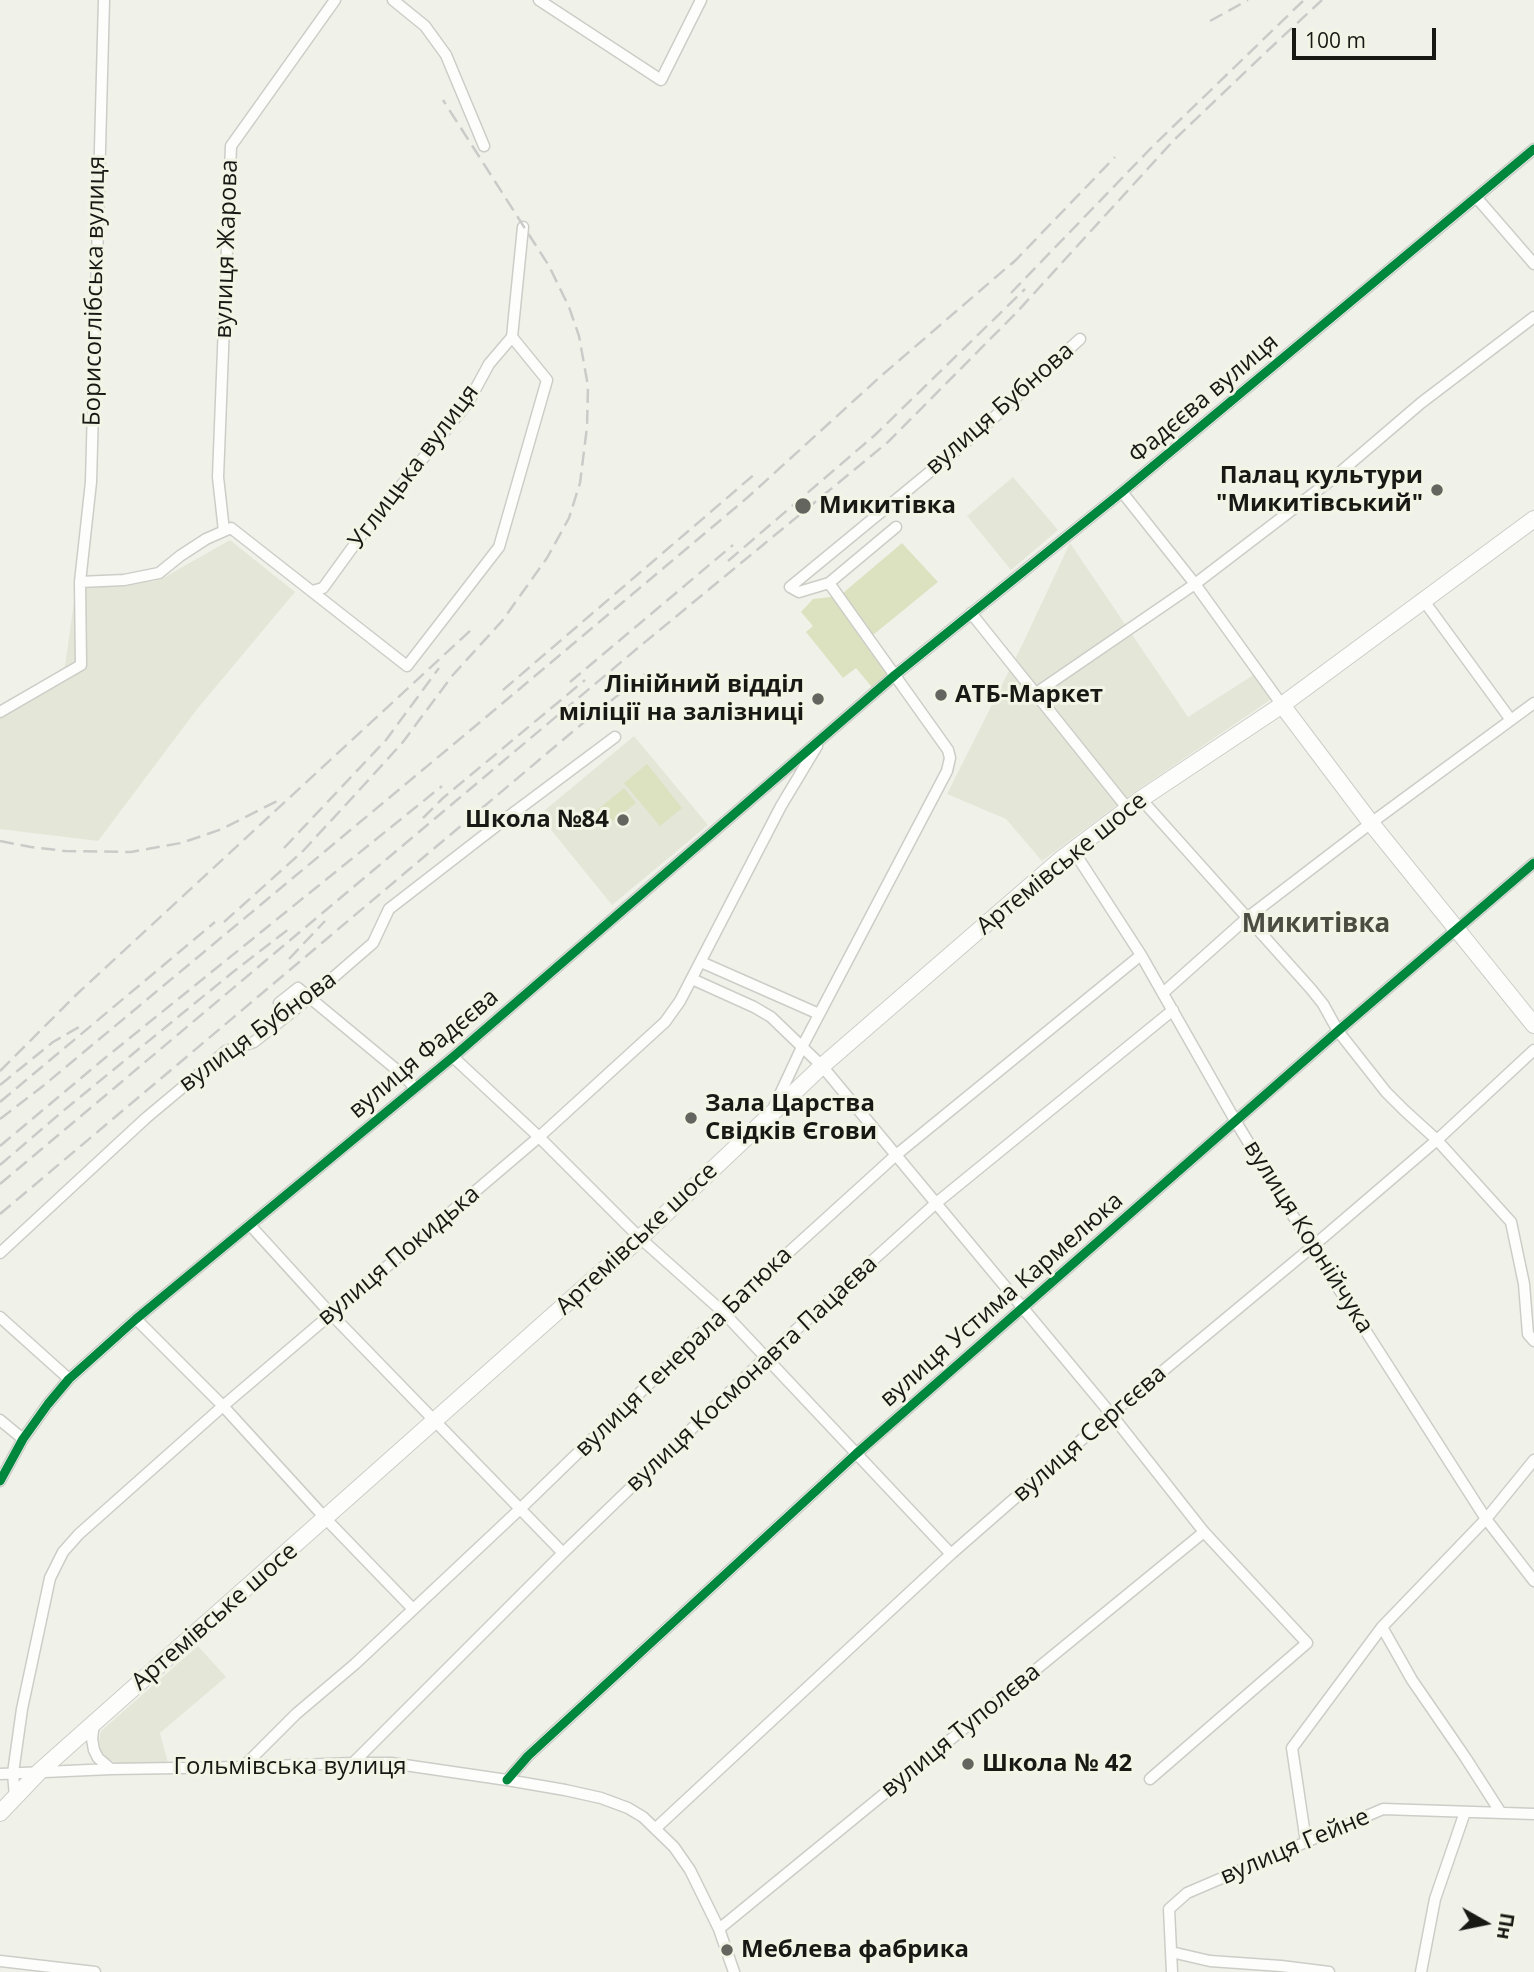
<!DOCTYPE html>
<html>
<head>
<meta charset="utf-8">
<style>
	body { margin:0 }
	#map { position:relative; width:1534px; height:1972px; overflow:hidden; background:#f0f2ea; font-family:"Open Sans",sans-serif }
	canvas { display:block }
	.north { position:absolute; left:1450px; top:1888px; width:70px; height:70px; -webkit-text-stroke:5px #f2f5e6; paint-order:stroke; rotate:99deg; font-size:19px; font-weight:700; line-height:28px; text-align:center; color:#181914 }
	.north::after { content:''; display:block; margin:auto; width:24px; height:32px; background:#181914; clip-path:polygon(50% 0,100% 100%,50% 72%,0 100%) }
	.scale { position:absolute; left:1292px; top:28px; width:144px; height:32px; box-sizing:border-box; border:4px solid #181914; border-top:0; padding-left:9px; font-size:21px; line-height:24px; white-space:nowrap; color:#181914; -webkit-text-stroke:5px #f2f5e6; paint-order:stroke }
</style>
</head>
<body>
<div id="map">
<canvas width="1534" height="1972"></canvas>
<div class="north">Пн</div>
<div class="scale">100 m</div>
</div>
<script>
const ctx = document.querySelector('canvas').getContext('2d');
ctx.lineJoin = 'round';
function fillPath(path, color) { ctx.fillStyle = color; ctx.fill(path, 'evenodd'); }
const toPath = rows => new Path2D(rows.map(r => 'M' + r).join(''));
function stroke(path, color, width, dash) { ctx.strokeStyle = color; ctx.lineWidth = width; ctx.lineCap = dash ? 'butt' : 'round'; ctx.setLineDash(dash || []); ctx.stroke(path); }
function drawText(font, color, halo, rows, align = 'center') {
  ctx.font = font + ' "Open Sans",sans-serif'; ctx.lineWidth = 6; ctx.setLineDash([]); ctx.textBaseline = 'middle'; ctx.strokeStyle = halo; ctx.fillStyle = color; for (const [text, x, y, turn = 0] of rows) {
    ctx.save(); ctx.translate(x, y); ctx.rotate((+turn || 0) * Math.PI / 180); ctx.textAlign = isNaN(turn) ? turn : align; if (halo) ctx.strokeText(text, 0, 0); ctx.fillText(text, 0, 0); ctx.restore();
  }
}
const built = toPath([
	[1013,477,1058,530,1011,570,967,516],
	[230,540,295,592,198,708,98,841,0,829,0,717,65,666,76,588,154,581,165,577],
	[1070,543,1188,717,1258,672,1276,696,1136,791,1042,861,1006,819,947,794,1023,643],
	[634,736,708,825,612,905,539,815],
	[198,1646,226,1677,160,1733,168,1763,118,1764,109,1759,101,1751,99,1740,101,1731]
]);
const green = toPath([
	[902,543,938,582,873,635,843,593],
	[839,596,895,675,875,691,856,668,843,678,806,632,813,626,801,612,813,599],
	[647,764,682,808,660,826,624,783],
	[624,788,636,803,608,825,596,811]
]);
const street = toPath([
	[393,0,425,26,446,55,484,146],
	[539,0,661,80,701,0],
	[1476,197,1534,264],
	[1122,492,1195,584,1282,705],
	[224,531,218,477,231,146,335,0],
	[80,582,124,580,159,573,180,556,206,539,231,528,407,666,499,547,547,380,512,337,523,227],
	[829,583,896,527],
	[312,591,323,588,360,537,469,401,489,364,512,337],
	[1424,601,1511,720],
	[971,613,1128,809],
	[1036,693,1195,584,1331,480,1421,403,1534,317],
	[0,712,81,665,80,582,91,482,104,0],
	[1141,799,1311,989,1323,1004,1338,1031,1386,1092,1404,1110,1437,1140,1511,1222,1524,1284,1528,1334,1534,1341],
	[1073,850,1141,955,1236,1122,1312,1247,1486,1519,1534,1581],
	[701,962,819,1014],
	[692,979,754,1007,771,1017,822,1066,1111,1414,1204,1532,1307,1643,1150,1779],
	[1163,993,1247,918,1371,823,1534,703],
	[279,1003,298,988,403,1075,415,1088],
	[453,1057,539,1137,640,1238,723,1312,951,1554],
	[774,1107,802,1047,947,771,950,758,948,750,829,583,799,592,790,587,977,433,1080,339],
	[250,1225,331,1314,563,1553],
	[0,1253,146,1118,226,1051,254,1042,313,995,373,943,389,909,500,823,615,737],
	[0,1317,69,1379],
	[136,1319,223,1406,326,1519,413,1609],
	[0,1420,23,1439],
	[0,1481,23,1439,48,1404,69,1379,136,1319,453,1057,895,675,1122,492,1534,149],
	[1382,1627,1412,1680,1465,1757,1501,1813],
	[94,1723,92,1739,94,1750,98,1758,111,1769],
	[353,1763,563,1553,766,1357,935,1204,1173,1010],
	[243,1767,296,1714,355,1664,520,1509,723,1312,896,1155,1141,955],
	[0,1774,111,1769,243,1767,353,1763,391,1763,507,1780,565,1790,601,1798,628,1808,643,1817,674,1847,690,1870,719,1929,734,1972],
	[507,1780,528,1756,856,1454,1338,1031,1534,863],
	[15,1797,13,1773,22,1709,50,1578,63,1552,79,1534,223,1406,539,1137,665,1022,680,1001,781,806,817,746],
	[656,1828,951,1554,1111,1414,1312,1247,1437,1140,1534,1050],
	[1306,1842,1292,1748,1382,1627,1486,1519,1534,1460],
	[719,1929,1204,1532],
	[1171,1952,1210,1961,1281,1966,1329,1972],
	[0,1961,95,1972],
	[1172,1972,1169,1909,1187,1893,1383,1809,1534,1814],
	[1421,1972,1435,1899,1465,1812]
]);
const secondary = toPath([
	[1282,705,1371,823,1534,1025],
	[0,1813,40,1771,640,1238,822,1066,1060,860,1141,799,1282,705,1534,519]
]);
const rail = toPath([
	[1210,21,1248,0],
	[1012,264,1115,157],
	[1011,293,1153,146,1304,0],
	[728,561,875,435,1025,289],
	[570,682,733,545],
	[503,690,756,473],
	[423,818,443,798,585,680],
	[0,841,31,847,65,851,131,852,181,843,199,837,222,829,277,801],
	[284,848,386,740,439,668],
	[224,922,303,851,363,786,403,742,452,676,502,621,547,558,569,518,580,483,587,427,588,386,579,336,569,307,549,266,443,100],
	[289,959,325,921],
	[0,1071,77,994,471,630],
	[0,1085,53,1042,79,1027],
	[0,1102,215,922],
	[0,1119,43,1086,485,718,748,497,881,376,1018,258],
	[0,1146,105,1058,442,786],
	[0,1165,63,1111,233,972,290,928],
	[0,1184,639,647,888,442,1017,312,1174,140,1264,54,1322,0],
	[0,1214,583,723,645,674]
]);
const cycleway = toPath([
	[0,1481,23,1439,48,1404,69,1379,136,1319,453,1057,895,675,1122,492,1534,149],
	[507,1780,528,1756,856,1454,1338,1031,1534,863]
]);
const markers = [
	[1437,490,7,"#64655f"],
	[803,506,9,"#64655f"],
	[941,695,7,"#64655f"],
	[818,699,7,"#64655f"],
	[623,820,7,"#64655f"],
	[691,1118,7,"#64655f"],
	[968,1764,7,"#64655f"],
	[727,1950,7,"#64655f"]
];
const streetNames = [
	["вулиця Жарова",227,249,-88],
	["Борисоглібська вулиця",95,291,-89],
	["Фадєєва вулиця",1204,399,-40],
	["вулиця Бубнова",1000,409,-41],
	["Углицька вулиця",414,467,-53],
	["Артемівське шосе",1062,864,-39],
	["вулиця Бубнова",258,1032,-36],
	["вулиця Фадєєва",424,1054,-40],
	["вулиця Корнійчука",1308,1237,58],
	["Артемівське шосе",637,1239,-43],
	["вулиця Покидька",399,1256,-40],
	["вулиця Устима Кармелюка",1002,1300,-41],
	["вулиця Генерала Батюка",684,1352,-44],
	["вулиця Космонавта Пацаєва",752,1374,-43],
	["вулиця Сергєєва",1090,1434,-41],
	["Артемівське шосе",215,1617,-41],
	["вулиця Туполєва",961,1731,-39],
	["Гольмівська вулиця",290,1767],
	["вулиця Гейне",1295,1847,-23]
];
const poiNames = [
	["Палац культури",1423,476,"right"],
	["\"Микитівський\"",1423,504,"right"],
	["Микитівка",819,506],
	["Лінійний відділ",804,685,"right"],
	["міліції на залізниці",804,713,"right"],
	["АТБ-Маркет",955,695],
	["Школа №84",609,820,"right"],
	["Зала Царства",705,1104],
	["Свідків Єгови",705,1132],
	["Школа № 42",982,1764],
	["Меблева фабрика",741,1950]
];
const neighbourhoodNames = [
	["Микитівка",1316,925]
];
fillPath(built, '#e4e6d8');
fillPath(green, '#dce2c0');
stroke(street, '#cccdc7', 13);
stroke(secondary, '#cccdc7', 18);
stroke(street, '#fdfdfc', 10);
stroke(secondary, '#fdfdfc', 16);
stroke(rail, '#cacbc8', 2.5, [14, 7]);
stroke(cycleway, '#00873e', 9);
for (const [x, y, r, color] of markers) { const dot = new Path2D(); dot.arc(x, y, r, 0, 2 * Math.PI); ctx.fillStyle = color; ctx.fill(dot); stroke(dot, '#f2f5e6', 2.5); }
drawText('24px', '#181914', '#f2f5e6', streetNames);
drawText('bold 24px', '#181914', '#f2f5e6', poiNames, 'left');
drawText('bold 26px', '#4b4d42', '#f2f5e6', neighbourhoodNames);
</script>
</body>
</html>
